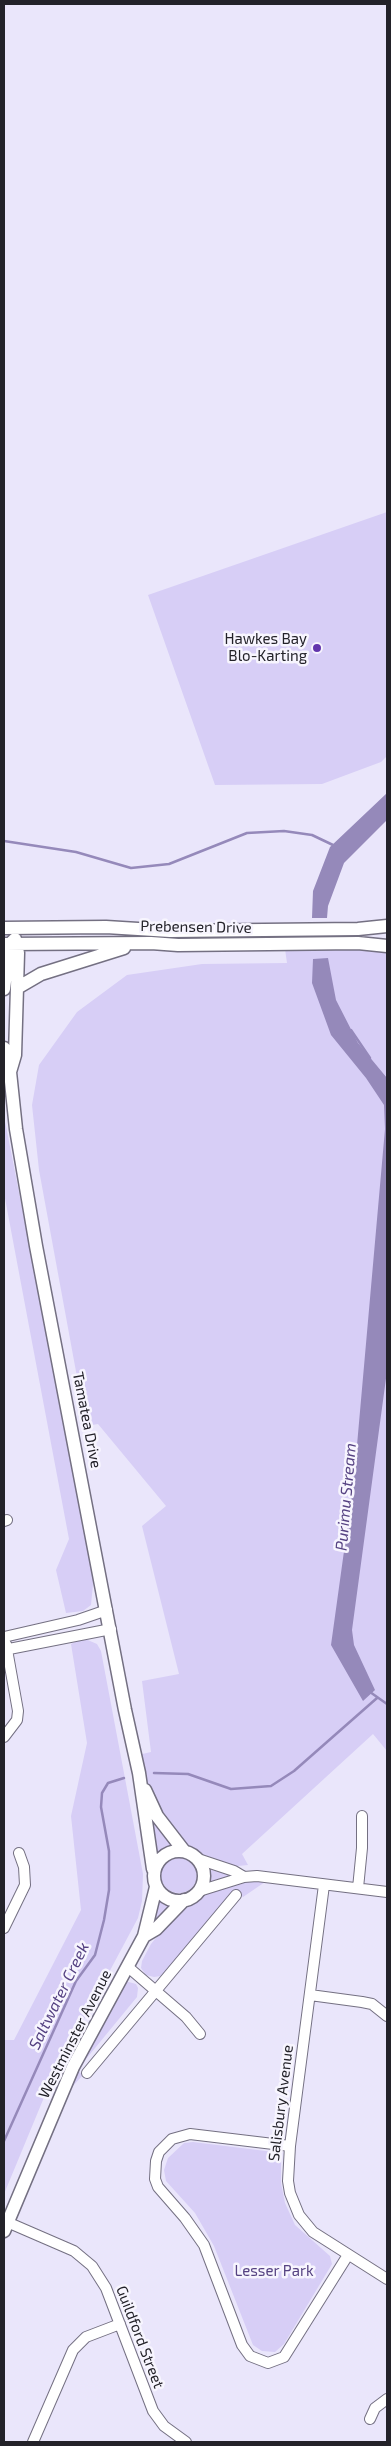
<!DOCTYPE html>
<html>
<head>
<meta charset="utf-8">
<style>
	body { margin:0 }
	#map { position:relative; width:391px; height:2446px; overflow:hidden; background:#eae6fb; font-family:"Exo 2",sans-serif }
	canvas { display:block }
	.frame { position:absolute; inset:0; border:5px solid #232229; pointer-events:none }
</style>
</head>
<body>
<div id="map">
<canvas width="391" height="2446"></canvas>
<div class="frame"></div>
</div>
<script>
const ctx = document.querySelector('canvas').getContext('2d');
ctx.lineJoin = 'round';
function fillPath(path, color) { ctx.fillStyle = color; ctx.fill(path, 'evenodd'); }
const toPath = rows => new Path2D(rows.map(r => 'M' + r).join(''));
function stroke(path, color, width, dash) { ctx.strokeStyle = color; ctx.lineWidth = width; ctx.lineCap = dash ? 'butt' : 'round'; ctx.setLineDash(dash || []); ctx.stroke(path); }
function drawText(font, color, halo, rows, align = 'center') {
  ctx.font = font + ' "Exo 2",sans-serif'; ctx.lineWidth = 5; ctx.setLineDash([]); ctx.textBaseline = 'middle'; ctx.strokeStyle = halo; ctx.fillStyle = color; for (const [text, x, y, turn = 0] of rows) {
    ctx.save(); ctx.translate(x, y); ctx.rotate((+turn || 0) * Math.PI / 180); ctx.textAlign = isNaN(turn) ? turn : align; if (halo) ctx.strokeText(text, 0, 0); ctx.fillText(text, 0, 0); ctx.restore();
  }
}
const green = toPath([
	[387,512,387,756,381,762,322,784,215,785,148,595],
	[363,947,387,952,387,1751,373,1734,242,1854,248,1865,238,1866,218,1863,195,1852,177,1839,147,1792,138,1755,151,1752,142,1681,179,1674,142,1526,166,1506,98,1424,86,1426,39,1170,32,1105,39,1065,77,1012,127,975,202,964,287,963,285,949],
	[4,1116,94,1574,91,1605,83,1611,66,1613,56,1570,69,1539,4,1193],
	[83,1638,97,1644,101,1651,143,1874,142,1901,138,1918,50,2083,4,2194,4,2040,14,2040,81,1910,71,1816,87,1743,71,1644],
	[152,1818,175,1846,165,1848,158,1855,154,1855],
	'161 1875a18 18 0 1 1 36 0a18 18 0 1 1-36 0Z',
	[211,1870,233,1875,208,1883],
	[244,1882,265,1882,243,1897,236,1891,161,1976,154,1977,146,1975,141,1968,142,1961,151,1944,169,1922,205,1894],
	[159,1896,171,1906,153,1927],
	[125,1981,136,1984,138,1988,137,1997,77,2070,83,2075,60,2100,64,2084],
	[193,2142,274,2152,281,2159,281,2183,285,2203,295,2225,330,2256,332,2264,284,2344,275,2352,262,2351,253,2345,214,2246,195,2213,166,2181,164,2170,168,2158,184,2143]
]);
const water = toPath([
	[387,793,387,820,344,863,328,906,327,918,312,918,313,891,330,847],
	[328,958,336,1000,358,1043,387,1078,387,1371,352,1630,354,1645,375,1690,363,1701,331,1645,354,1479,385,1129,384,1105,366,1078,331,1035,312,983,313,959]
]);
const stream = toPath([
	[4,841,76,852,131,868,169,864,247,833,284,831,312,835,333,845],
	[351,1030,370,1058],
	[370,1692,387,1704],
	[154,1773,188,1774,231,1789,271,1786,294,1771,377,1698],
	[4,2141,76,1981,95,1955,104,1920,109,1890,109,1851,101,1807,102,1793,108,1783,124,1778]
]);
const minor = toPath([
	[4,1521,7,1520],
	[4,1637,78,1620,107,1610],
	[4,1650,111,1629],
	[4,1737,17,1720,18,1711,6,1644],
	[198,1859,234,1871,244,1877],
	[324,1885,290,2146,288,2181,290,2193,299,2215,313,2232,387,2279],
	[358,1888,362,1848,362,1816],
	[199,1891,244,1877,257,1876,387,1892],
	[4,1928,25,1885,24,1867,19,1853],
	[128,1967,186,2017,200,2034],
	[310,1995,362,2002,372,2004,387,2016],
	[87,2073,236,1895],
	[290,2146,190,2134,172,2139,159,2152,156,2161,155,2179,158,2187,185,2218,204,2245,242,2345,250,2356,268,2363,284,2357,348,2255],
	[7,2222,74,2251,92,2266,106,2288,153,2411,164,2426,186,2442],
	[370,2419,375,2408,387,2399],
	[33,2442,73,2350,86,2337,120,2324]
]);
const major = toPath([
	[4,928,106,927,170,931,358,929,387,926],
	[4,944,151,943,178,945,358,943,387,946],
	[17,988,41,974,124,948],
	[4,989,10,944,15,939],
	[4,1048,10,1072,16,1129,36,1246,125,1710,139,1773,153,1869],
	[10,1072,15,1055,18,953,16,944],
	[145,1790,157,1816,184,1851],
	'154 1876a25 25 0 1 1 50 0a25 25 0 1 1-50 0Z',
	[144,1936,156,1929,184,1900],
	[4,2231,73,2067,144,1936,156,1887]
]);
const markers = [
	[317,648,5,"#6235ad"]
];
const poiNames = [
	["Hawkes Bay",307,639],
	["Blo-Karting",307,656]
];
const streetNames = [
	["Prebensen Drive",196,927,1],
	["Tamatea Drive",87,1420,79],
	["Westminster Avenue",75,2034,-63],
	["Salisbury Avenue",281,2103,-83],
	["Guildford Street",140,2337,69]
];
const parkNames = [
	["Lesser Park",274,2271]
];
const waterNames = [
	["Purimu Stream",346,1497,-85],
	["Saltwater Creek",59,1996,-64]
];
fillPath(green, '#d7cef6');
fillPath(water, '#9589ba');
stroke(stream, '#9589ba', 2.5);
stroke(minor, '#747082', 12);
stroke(major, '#747082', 15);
stroke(minor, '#fff', 10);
stroke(major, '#fff', 12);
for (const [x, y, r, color] of markers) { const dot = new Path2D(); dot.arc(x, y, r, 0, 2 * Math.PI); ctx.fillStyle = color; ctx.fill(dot); stroke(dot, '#f7f5fe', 2); }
drawText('15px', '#232229', '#f7f5fe', poiNames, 'right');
drawText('15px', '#232229', '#f7f5fe', streetNames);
drawText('15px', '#554282', '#f7f5fe', parkNames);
drawText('italic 16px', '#554282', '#f7f5fe', waterNames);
</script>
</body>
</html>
